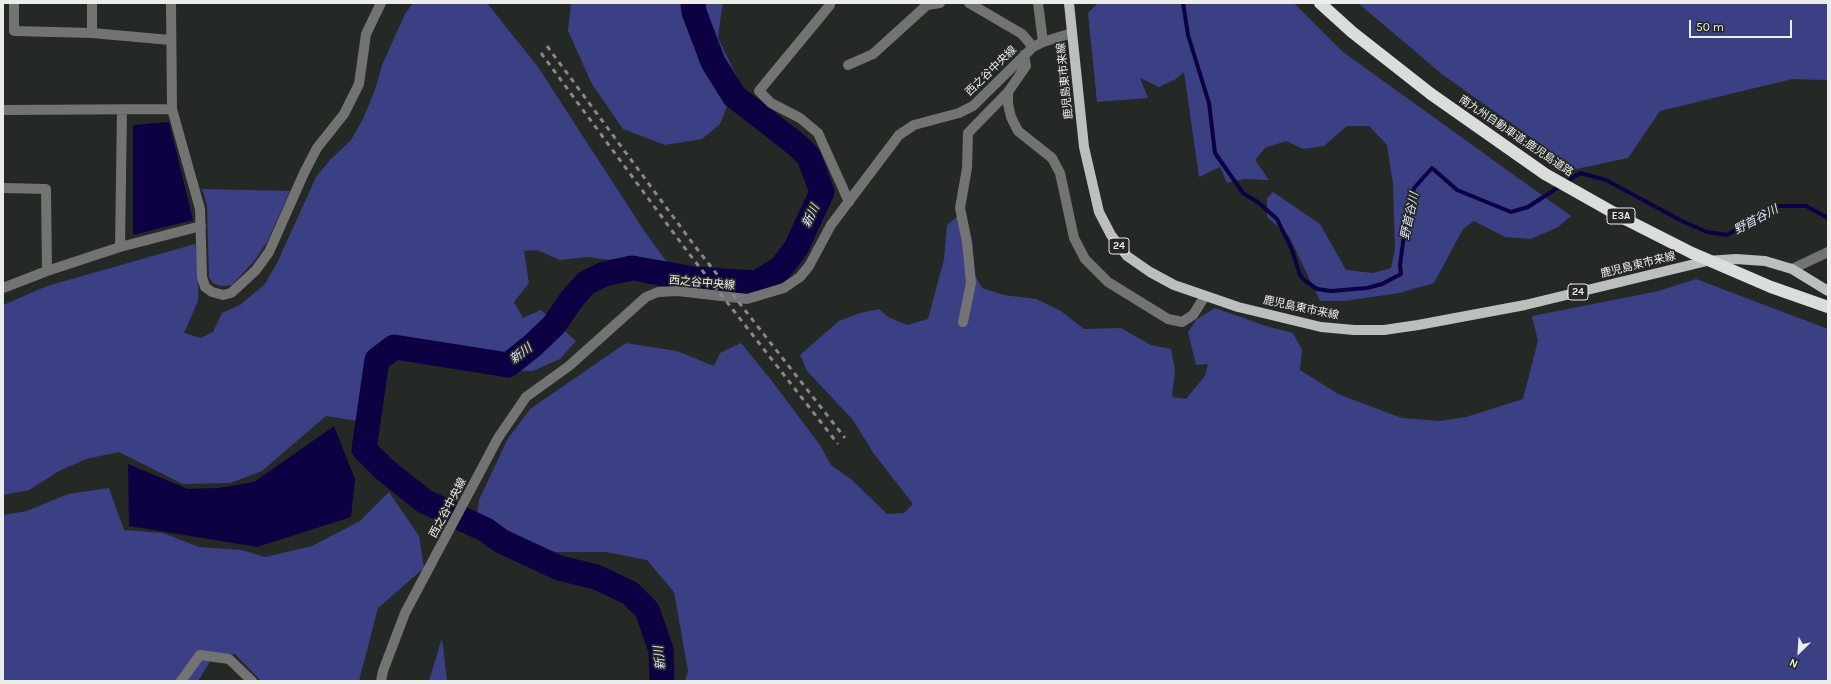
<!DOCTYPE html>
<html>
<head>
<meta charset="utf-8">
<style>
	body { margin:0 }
	#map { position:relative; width:1831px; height:684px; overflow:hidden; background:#252926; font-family:Karla,sans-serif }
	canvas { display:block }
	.frame { position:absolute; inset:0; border:4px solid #ebedeb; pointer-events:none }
	.north { position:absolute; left:1779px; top:632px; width:40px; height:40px; -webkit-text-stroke:3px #252926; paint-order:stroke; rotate:205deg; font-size:11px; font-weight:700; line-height:16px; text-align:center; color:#ebedeb }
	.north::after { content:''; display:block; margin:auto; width:14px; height:18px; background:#ebedeb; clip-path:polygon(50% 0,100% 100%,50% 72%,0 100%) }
	.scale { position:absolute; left:1689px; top:20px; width:103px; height:18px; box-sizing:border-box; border:2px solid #ebedeb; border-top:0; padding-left:5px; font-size:12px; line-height:14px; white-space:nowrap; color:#ebedeb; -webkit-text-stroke:3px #252926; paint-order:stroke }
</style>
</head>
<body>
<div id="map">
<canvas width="1831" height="684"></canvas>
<div class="frame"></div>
<div class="north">N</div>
<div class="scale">50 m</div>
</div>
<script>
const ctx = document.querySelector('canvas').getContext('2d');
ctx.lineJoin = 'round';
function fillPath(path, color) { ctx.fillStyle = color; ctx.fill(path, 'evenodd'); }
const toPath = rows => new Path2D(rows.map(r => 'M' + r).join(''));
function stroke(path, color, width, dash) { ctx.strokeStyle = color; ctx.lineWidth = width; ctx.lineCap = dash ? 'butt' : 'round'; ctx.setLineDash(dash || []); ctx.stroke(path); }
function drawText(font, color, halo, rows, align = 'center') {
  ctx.font = font + ' Karla,"Noto Sans JP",sans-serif'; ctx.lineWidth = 3.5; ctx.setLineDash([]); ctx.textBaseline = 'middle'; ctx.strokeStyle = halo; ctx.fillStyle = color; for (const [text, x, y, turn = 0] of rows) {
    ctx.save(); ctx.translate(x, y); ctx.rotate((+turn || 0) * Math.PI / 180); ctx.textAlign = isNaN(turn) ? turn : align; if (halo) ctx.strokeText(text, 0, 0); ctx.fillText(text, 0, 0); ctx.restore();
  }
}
const green = toPath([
	[413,3,487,3,538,67,645,232,667,262,643,282,623,280,610,260,587,257,560,260,537,250,524,251,529,283,514,302,523,318,541,310,576,341,560,359,533,371,481,370,423,361,393,359,375,387,382,403,376,424,326,416,262,471,230,483,183,484,119,452,86,459,59,471,29,490,3,495,3,305,47,286,195,244,199,258,198,301,184,333,201,338,213,332,222,313,240,305,265,284,278,261,316,177,330,160,351,140,363,119,375,90,382,65,405,14],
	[571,3,724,3,722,7,718,38,738,79,720,124,702,139,665,145,623,129,592,84,568,31],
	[1098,3,1294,3,1343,52,1571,216,1558,227,1531,239,1505,237,1474,221,1463,229,1434,283,1399,293,1345,301,1320,301,1289,236,1267,217,1267,198,1273,192,1320,224,1346,270,1373,273,1391,268,1395,249,1393,184,1387,145,1369,126,1347,126,1324,146,1303,149,1286,141,1265,148,1255,160,1269,180,1244,179,1227,183,1220,167,1199,177,1184,72,1176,79,1159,87,1140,78,1148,98,1097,102,1088,13],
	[1358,3,1828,3,1828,80,1792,79,1660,111,1628,158,1576,169,1443,75],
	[202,189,290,191,268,240,255,260,232,285,221,286,213,283,209,277,207,205],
	[958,216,967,261,982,288,1004,295,1036,299,1061,311,1084,329,1121,328,1151,345,1171,349,1175,370,1172,397,1186,399,1205,376,1208,364,1196,365,1188,332,1197,319,1215,308,1266,326,1293,333,1302,350,1300,370,1338,394,1402,418,1440,421,1466,417,1523,399,1538,341,1532,316,1659,291,1696,279,1828,329,1828,681,685,681,688,671,674,592,647,560,606,552,556,552,521,544,492,528,477,516,479,500,507,440,530,409,626,343,677,351,714,366,720,353,741,343,772,381,820,445,831,465,852,480,887,514,904,513,913,504,874,454,853,420,807,371,800,355,839,321,860,313,879,309,888,317,907,325,928,319,944,259,947,225],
	[109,488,124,530,163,533,199,547,242,550,265,557,312,546,360,521,389,492,419,536,424,568,378,608,359,681,261,681,235,654,214,655,198,681,3,681,3,515,27,511,68,494],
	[442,638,447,681,429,681]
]);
const water = toPath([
	[169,122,193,220,133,235,133,125],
	[334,426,355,479,351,517,257,547,129,526,128,464,188,489,218,488,254,482]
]);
const stream = toPath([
	[1183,3,1188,35,1209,103,1215,153,1243,193,1259,203,1277,219,1292,250,1300,275,1304,280,1317,289,1331,291,1367,288,1382,284,1401,274,1400,265,1405,228,1414,188,1432,168,1457,190,1511,212,1528,207,1580,173,1606,180,1682,221,1707,232,1727,235,1779,206,1806,206,1828,218]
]);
const river = toPath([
	[662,681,661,650,647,610,630,593,596,577,559,568,501,541,486,530,424,501,384,469,364,449,377,360,394,347,508,365,532,346,554,325,571,300,586,283,604,274,632,268,694,279,756,283,780,269,796,248,822,192,809,157,797,145,734,96,713,62,694,12,693,3]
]);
const minor = toPath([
	[14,3,14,31,92,33,170,40],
	[171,3,172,109,200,209,202,277,205,287,212,292,223,295,231,293,241,284,256,270,269,252,304,173,317,148,344,114,359,84,366,34,381,3],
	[969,3,1022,34,1033,47],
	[1038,3,1043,42],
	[830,5,759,91,771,103,800,118,818,133,849,202],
	[92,33,92,3],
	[1024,55,1026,66,1008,92,1008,104,1011,117,1018,131,1052,158,1060,173,1074,238,1085,259,1108,282,1168,319,1182,322,1193,315,1205,296],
	[848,65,873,54,927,5,940,3],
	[3,110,172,109],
	[3,188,46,189,47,271],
	[120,247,122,110],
	[1792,269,1828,252],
	[3,288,47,271,120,247,201,226],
	[963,322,971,283,967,242,960,208,967,168,968,133,1008,92],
	[181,681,200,655,229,659,252,681],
	[381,681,383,671,405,613,498,438,526,397,569,366,646,297,658,292,678,291,747,299,784,288,800,277,809,266,831,225,899,135,914,125,959,113,973,106,1033,47,1043,42,1072,33]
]);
const major = toPath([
	[1069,3,1084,147,1099,212,1111,235,1127,256,1150,272,1174,285,1238,307,1321,327,1354,330,1384,330,1418,325,1525,305,1707,261,1736,259,1765,261,1792,269,1828,291]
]);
const highway = toPath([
	[1320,3,1352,32,1431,94]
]);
const rail = toPath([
	[547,46,694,245,845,438],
	[541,53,687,251,838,444]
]);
const highwayBridge = toPath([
	[1431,94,1545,174,1623,218,1692,253,1771,287,1828,307]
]);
const shields = [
	[1621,216,28],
	[1119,246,20],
	[1578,292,20]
];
const shieldNames = [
	["E3A",1621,216],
	["24",1119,246],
	["24",1578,292]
];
const streetNames = [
	["西之谷中央線",991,71,-44],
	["鹿児島東市来線",1065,81,-96],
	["南九州自動車道;鹿児島道路",1516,136,34],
	["鹿児島東市来線",1638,265,-14],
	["西之谷中央線",702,283,5],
	["鹿児島東市来線",1301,308,12],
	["西之谷中央線",448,508,-62]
];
const waterNames = [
	["新川",811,216,-65],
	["野首谷川",1410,216,-78],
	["野首谷川",1756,220,-28],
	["新川",521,354,-37],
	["新川",660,658,-97]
];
fillPath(green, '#3b3f84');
fillPath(water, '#0d0043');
stroke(stream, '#0d0043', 4);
stroke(river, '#0d0043', 25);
stroke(minor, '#727372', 10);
stroke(major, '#bcc0bd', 10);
stroke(highway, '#dadeda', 12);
stroke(rail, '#858886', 3, [5, 5]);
stroke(highwayBridge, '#dadeda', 12);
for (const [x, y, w] of shields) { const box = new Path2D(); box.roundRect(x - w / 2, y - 8, w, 16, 3); ctx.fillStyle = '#252926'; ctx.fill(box); stroke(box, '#ebedeb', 1); }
drawText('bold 10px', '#ebedeb', null, shieldNames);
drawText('11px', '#ebedeb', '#252926', streetNames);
drawText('italic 12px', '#dfe3f8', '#252926', waterNames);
</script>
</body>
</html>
